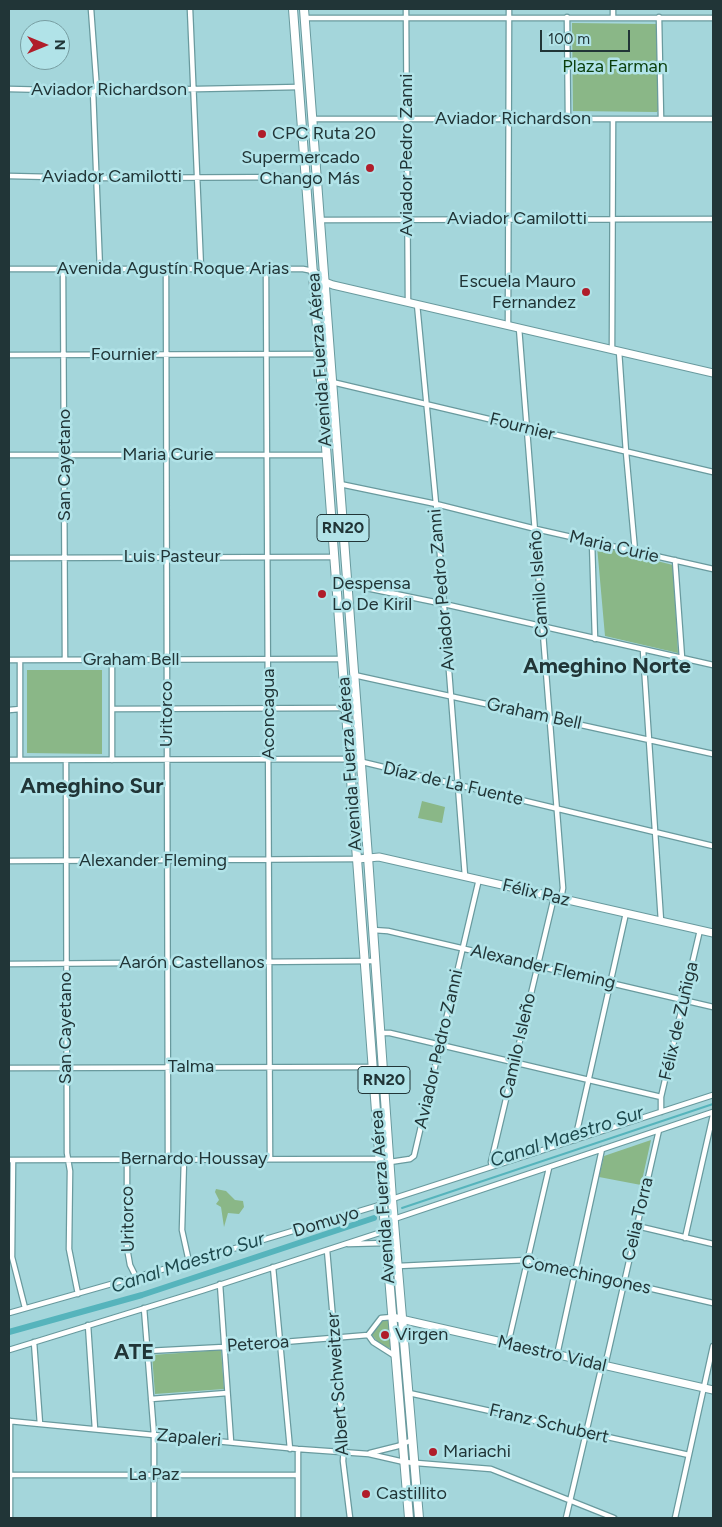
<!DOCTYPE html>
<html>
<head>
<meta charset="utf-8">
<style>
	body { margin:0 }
	#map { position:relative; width:722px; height:1527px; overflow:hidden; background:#a4d6db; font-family:Figtree,sans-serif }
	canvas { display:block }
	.frame { position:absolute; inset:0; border:10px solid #213537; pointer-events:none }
	.north { position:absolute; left:20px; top:20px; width:50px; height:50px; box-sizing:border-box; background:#b1e3e8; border:1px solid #779da1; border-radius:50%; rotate:90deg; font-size:14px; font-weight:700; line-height:20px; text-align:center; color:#213537 }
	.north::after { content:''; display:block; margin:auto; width:18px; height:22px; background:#b01d2a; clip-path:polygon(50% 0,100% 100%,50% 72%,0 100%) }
	.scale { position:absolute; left:540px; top:30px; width:90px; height:22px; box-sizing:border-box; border:2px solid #213537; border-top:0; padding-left:6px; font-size:15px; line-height:18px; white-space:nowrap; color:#213537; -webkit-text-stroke:4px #b1e3e8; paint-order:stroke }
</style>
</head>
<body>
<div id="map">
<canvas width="722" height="1527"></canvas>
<div class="frame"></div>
<div class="north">N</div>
<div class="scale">100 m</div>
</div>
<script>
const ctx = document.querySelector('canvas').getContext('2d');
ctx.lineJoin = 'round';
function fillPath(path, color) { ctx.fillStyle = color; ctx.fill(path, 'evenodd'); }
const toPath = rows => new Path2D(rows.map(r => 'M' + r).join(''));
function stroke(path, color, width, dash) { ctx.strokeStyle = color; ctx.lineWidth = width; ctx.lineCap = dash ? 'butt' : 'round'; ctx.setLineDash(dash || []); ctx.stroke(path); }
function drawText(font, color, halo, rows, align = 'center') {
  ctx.font = font + ' Figtree,sans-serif'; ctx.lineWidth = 5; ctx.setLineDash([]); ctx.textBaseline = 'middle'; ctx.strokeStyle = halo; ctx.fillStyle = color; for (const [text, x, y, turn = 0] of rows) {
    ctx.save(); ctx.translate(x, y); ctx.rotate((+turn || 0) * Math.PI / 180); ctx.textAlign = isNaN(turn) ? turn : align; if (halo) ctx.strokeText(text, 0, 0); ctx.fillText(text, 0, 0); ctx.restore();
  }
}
const green = toPath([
	[572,23,657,24,658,110,657,112,573,111],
	[597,546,673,565,678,653,605,636],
	[27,670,102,670,102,754,27,753],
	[422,801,445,807,442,823,418,818],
	[651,1140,641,1185,599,1177,604,1156],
	[216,1189,226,1191,235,1200,243,1201,244,1207,239,1214,228,1213,224,1227,221,1207,216,1204,219,1200,215,1192],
	[383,1320,390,1321,392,1347,389,1348,380,1344,371,1334,379,1323],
	[221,1350,224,1389,155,1394,152,1355]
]);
const stream = toPath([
	[402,1208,713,1104]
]);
const canal = toPath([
	[9,1332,142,1295,374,1218]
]);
const street = toPath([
	[91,9,97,91],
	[190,9,201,269],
	[406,9,408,302],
	[567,17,568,119],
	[613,17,613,9],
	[659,17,661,119],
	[305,18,713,18],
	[9,89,97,91,299,87],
	[93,91,100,270],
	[313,119,713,119],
	[9,176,97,178,306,177],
	[320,220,713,219],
	[9,269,303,269,313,271],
	[63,269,65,660],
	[166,269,168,1159],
	[266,269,270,1159],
	[417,304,436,504,465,876],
	[508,326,509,9],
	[519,328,563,888,561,899],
	[612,349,613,119],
	[619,351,626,452,635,551],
	[9,355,330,354],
	[332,382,713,472],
	[9,455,327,455],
	[340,484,436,504,536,529,713,569],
	[592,542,595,639],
	[9,558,334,557],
	[675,560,682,658],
	[347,584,444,604,713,665],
	[643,650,661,921],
	[9,660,342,659],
	[20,660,20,760],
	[112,660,112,760],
	[354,675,713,754],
	[112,709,346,708],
	[9,710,20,709],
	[9,760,350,759,713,846],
	[66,760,67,1153,70,1171,69,1249,78,1294],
	[9,861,358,859],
	[373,930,388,931,713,1007],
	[9,964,375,961],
	[381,1033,390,1033,661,1097],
	[9,1068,373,1067],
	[661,1112,661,1097,700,930],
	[575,1140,626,913],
	[127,1159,127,1248,130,1265,136,1277],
	[184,1159,182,1230,189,1262],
	[9,1160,380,1159],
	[13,1160,12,1257,25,1308],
	[390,1162,410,1159,414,1156,479,879],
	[492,1166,491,1162,554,897],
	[392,1199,713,1095],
	[394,1219,713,1112],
	[637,1226,713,1244],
	[685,1238,713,1115],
	[348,1244,386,1243],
	[327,1250,344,1446,343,1461,350,1518],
	[398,1266,527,1260,713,1303],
	[273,1267,290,1449],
	[220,1284,231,1442],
	[144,1308,154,1435,154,1518],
	[9,1313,189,1262,383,1204],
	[88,1325,95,1429],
	[368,1335,373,1342,395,1356],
	[368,1335,381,1318,392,1317],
	[34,1342,40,1424],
	[508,1344,549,1168],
	[9,1350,204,1290,385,1231],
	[147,1351,224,1347,368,1335],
	[557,1355,602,1149],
	[605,1366,659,1130],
	[409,1393,689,1455],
	[151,1399,227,1393],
	[9,1421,298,1449,369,1454,404,1462,491,1469,614,1518],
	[298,1449,298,1518],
	[370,1453,398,1446,412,1440],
	[9,1475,298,1475],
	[10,1518,10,1421],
	[566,1518,602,1365],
	[675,1518,713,1346]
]);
const secondary = toPath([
	[314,272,325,282,333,285,713,373],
	[358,859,379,857,713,933],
	[392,1317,713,1390]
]);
const primary = toPath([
	[293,9,383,1204,409,1518],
	[304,9,368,857,392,1199,419,1518]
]);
const markers = [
	[262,134,5,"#b01d2a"],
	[370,168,5,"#b01d2a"],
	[586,292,5,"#b01d2a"],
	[322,594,5,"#b01d2a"],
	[385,1335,5,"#b01d2a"],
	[433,1452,5,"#b01d2a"],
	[366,1494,5,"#b01d2a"]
];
const shields = [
	[343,528,52],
	[384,1080,52]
];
const shieldNames = [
	["RN20",343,528],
	["RN20",384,1080]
];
const parkNames = [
	["Plaza Farman",615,67]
];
const streetNames = [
	["Aviador Richardson",109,90],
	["Aviador Richardson",513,119],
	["Aviador Pedro Zanni",407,155,-90],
	["Aviador Camilotti",112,177],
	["Aviador Camilotti",517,219],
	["Avenida Agustín Roque Arias",173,269],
	["Fournier",124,355],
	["Avenida Fuerza Aérea",320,360,-94],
	["Fournier",522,427,14],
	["Maria Curie",168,455],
	["San Cayetano",65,465,-90],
	["Maria Curie",614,547,13],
	["Luis Pasteur",172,557],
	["Camilo Isleño",539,584,-94],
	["Aviador Pedro Zanni",442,590,-95],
	["Graham Bell",131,660],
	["Uritorco",167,714,-90],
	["Aconcagua",269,714,-90],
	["Graham Bell",534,714,12],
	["Avenida Fuerza Aérea",350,764,-94],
	["Díaz de La Fuente",453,784,13],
	["Alexander Fleming",153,861],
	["Félix Paz",536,893,13],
	["Aarón Castellanos",192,963],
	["Alexander Fleming",543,967,13],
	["Félix de Zuñiga",679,1021,-77],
	["San Cayetano",66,1028,-90],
	["Camilo Isleño",518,1046,-77],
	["Aviador Pedro Zanni",439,1049,-77],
	["Talma",191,1067],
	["Bernardo Houssay",194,1159],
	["Avenida Fuerza Aérea",383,1197,-94],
	["Uritorco",128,1219,-91],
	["Celia Torra",638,1219,-77],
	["Domuyo",326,1222,-17],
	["Comechingones",586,1275,12],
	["Peteroa",258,1344,-4],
	["Maestro Vidal",552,1354,13],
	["Albert Schweitzer",338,1384,-94],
	["Franz Schubert",549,1424,13],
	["Zapaleri",189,1438,5],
	["La Paz",154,1475]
];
const poiNames = [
	["CPC Ruta 20",272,134],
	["Supermercado",360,158,"right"],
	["Chango Más",360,179,"right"],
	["Escuela Mauro",576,282,"right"],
	["Fernandez",576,303,"right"],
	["Despensa",332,584],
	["Lo De Kiril",332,605],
	["Virgen",395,1335],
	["Mariachi",443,1452],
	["Castillito",376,1494]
];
const waterNames = [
	["Canal Maestro Sur",567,1137,-18],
	["Canal Maestro Sur",188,1263,-18]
];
const districtNames = [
	["Ameghino Norte",607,667],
	["Ameghino Sur",92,787],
	["ATE",134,1353]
];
fillPath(green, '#8ab787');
stroke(stream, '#56b4bc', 2);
stroke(canal, '#56b4bc', 6);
stroke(street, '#699a9e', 7);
stroke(secondary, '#699a9e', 9);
stroke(primary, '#699a9e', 10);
stroke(street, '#fff', 4.5);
stroke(secondary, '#fff', 7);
stroke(primary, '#fff', 8);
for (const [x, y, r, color] of markers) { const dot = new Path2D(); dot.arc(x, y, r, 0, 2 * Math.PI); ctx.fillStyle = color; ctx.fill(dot); stroke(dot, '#b1e3e8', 2); }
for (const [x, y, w] of shields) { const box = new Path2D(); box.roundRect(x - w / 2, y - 13.5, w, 27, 4); ctx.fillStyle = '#b1e3e8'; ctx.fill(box); stroke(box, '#213537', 1); }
drawText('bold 16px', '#213537', null, shieldNames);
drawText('18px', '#093e0b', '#b1e3e8', parkNames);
drawText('18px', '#213537', '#b1e3e8', streetNames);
drawText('18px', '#213537', '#b1e3e8', poiNames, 'left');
drawText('italic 19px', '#1d484c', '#b1e3e8', waterNames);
drawText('bold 22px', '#213537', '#b1e3e8', districtNames);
</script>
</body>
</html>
